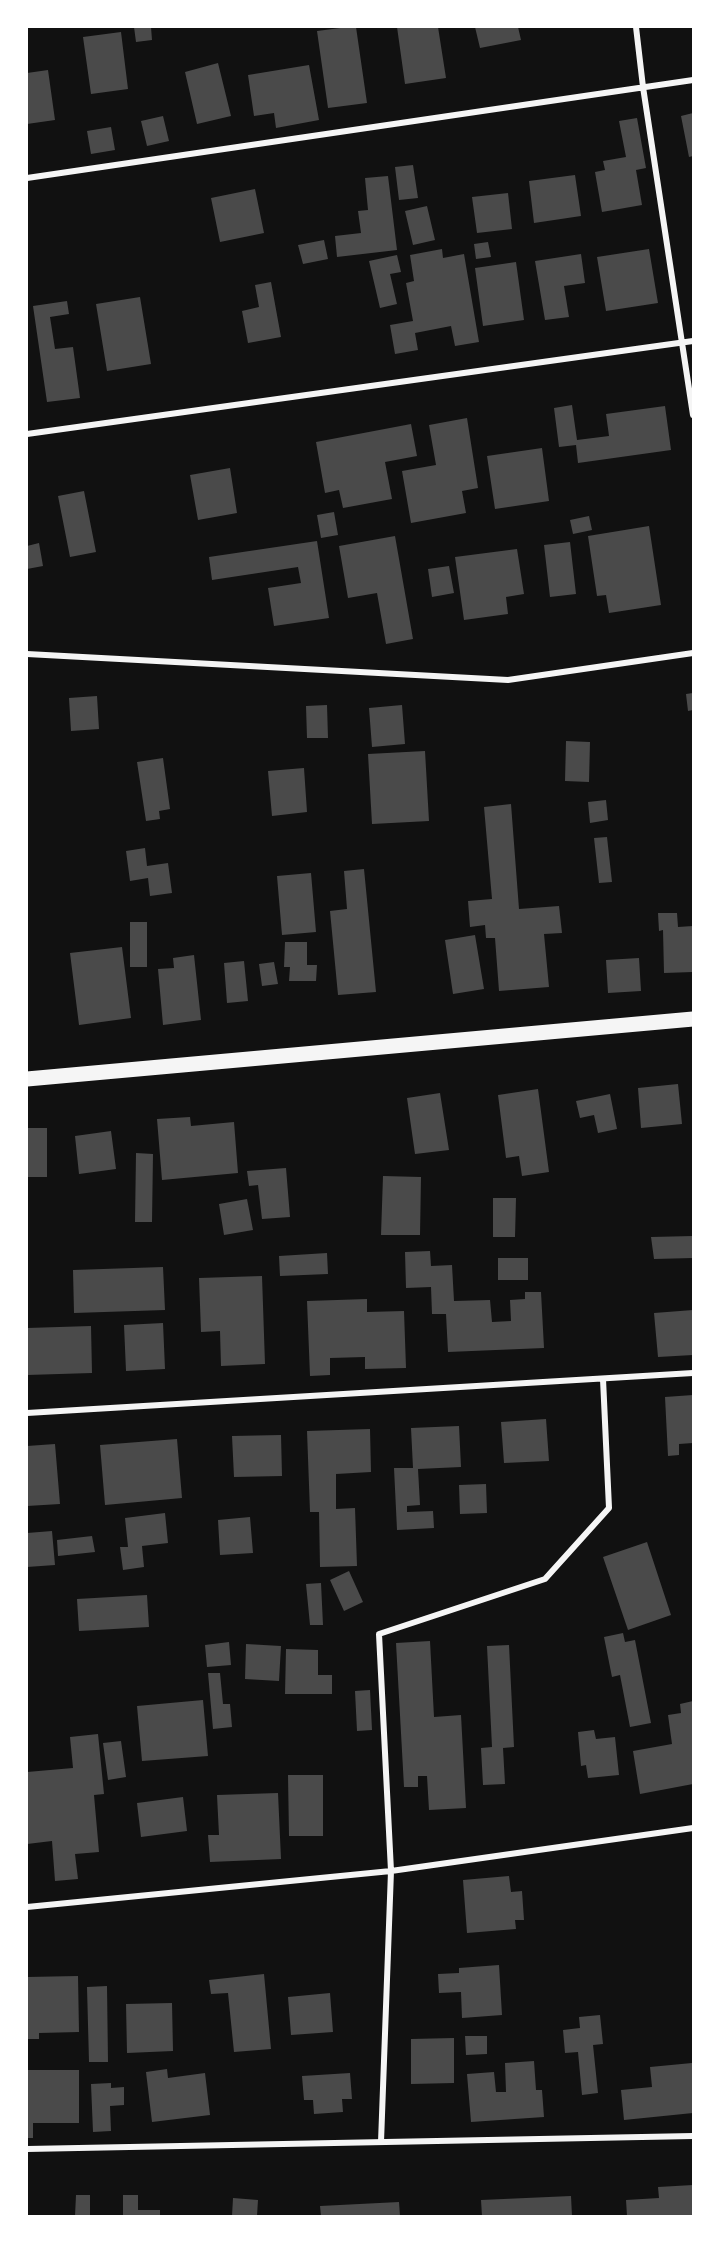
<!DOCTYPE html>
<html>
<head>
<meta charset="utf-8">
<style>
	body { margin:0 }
	#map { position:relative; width:720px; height:2243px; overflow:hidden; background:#111; font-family:Mulish,sans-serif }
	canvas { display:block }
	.frame { position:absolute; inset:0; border:28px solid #fff; pointer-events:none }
</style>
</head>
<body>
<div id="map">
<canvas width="720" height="2243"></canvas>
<div class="frame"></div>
</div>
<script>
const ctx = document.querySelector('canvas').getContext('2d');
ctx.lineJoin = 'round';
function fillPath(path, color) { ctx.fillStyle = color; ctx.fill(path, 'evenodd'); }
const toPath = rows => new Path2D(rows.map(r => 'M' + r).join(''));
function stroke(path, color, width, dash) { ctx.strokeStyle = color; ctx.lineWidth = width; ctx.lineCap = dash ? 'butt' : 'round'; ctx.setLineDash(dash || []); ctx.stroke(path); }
const building = toPath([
	[134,27,151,27,152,40,136,42],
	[348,27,356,27,367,103,328,108,317,31],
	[397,27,438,27,446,78,405,84],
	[475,27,518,27,521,40,480,48],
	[121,32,128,89,91,94,83,37],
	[218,63,231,116,197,124,185,72],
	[309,65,319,120,276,128,274,113,254,116,248,75],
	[48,70,55,120,27,124,27,73],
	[693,113,693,156,689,157,681,116],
	[163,116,169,141,147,146,141,121],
	[637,118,646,168,636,170,642,205,602,212,595,172,605,170,603,161,626,157,619,121],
	[111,127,115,150,91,154,87,131],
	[413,165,418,198,399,200,395,167],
	[575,175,581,216,534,223,529,181],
	[388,176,397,250,337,257,335,236,361,233,358,211,368,210,365,178],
	[255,189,264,233,220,242,211,198],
	[508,193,512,229,477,233,472,197],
	[427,206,435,240,413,245,405,211],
	[324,240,328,259,303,264,298,245],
	[488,242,491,257,476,259,474,244],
	[442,249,443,258,464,254,479,342,455,346,451,326,415,333,418,350,395,354,390,325,413,321,406,283,414,281,410,255],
	[649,249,658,303,606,311,597,257],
	[581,254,585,283,564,286,569,317,545,320,535,261],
	[397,255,401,272,390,274,397,304,380,308,369,261],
	[516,262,524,320,483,326,475,268],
	[271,282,281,337,248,343,242,311,259,307,255,285],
	[140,297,151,364,107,371,96,304],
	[67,301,69,314,50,317,55,349,73,347,80,398,47,402,33,306],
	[572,405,577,440,609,436,606,414,665,406,671,450,578,463,576,445,559,447,554,408],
	[467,418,478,488,462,491,466,513,411,523,402,471,436,465,429,425],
	[411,424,417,456,385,462,392,499,343,508,339,490,325,493,316,442],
	[542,448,549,501,495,509,487,456],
	[230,468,237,513,198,520,190,475],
	[84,491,96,552,70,557,58,496],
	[334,512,338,535,321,538,317,515],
	[589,516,592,530,573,534,570,520],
	[649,526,661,605,609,613,606,595,597,596,588,536],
	[395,536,413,639,386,644,377,593,348,598,339,546],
	[317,541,329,618,274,626,268,588,301,583,298,567,212,580,209,557],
	[570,542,576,594,550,597,544,545],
	[39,543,43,566,27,569,27,546],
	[517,549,524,594,506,597,508,614,464,620,455,557],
	[449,566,454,593,432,597,428,569],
	[693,693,693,710,688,711,686,694],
	[97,696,99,729,71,731,69,698],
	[327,705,328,738,307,738,306,706],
	[402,705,405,744,372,747,369,708],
	[566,741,590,742,589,782,565,781],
	[425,751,429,821,372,824,368,754],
	[163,758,170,809,159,811,160,819,146,821,137,762],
	[304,768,307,812,272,816,268,771],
	[606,800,608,820,590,823,588,802],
	[511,804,519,909,559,906,562,933,544,934,549,987,499,991,495,938,486,938,485,925,470,927,468,901,492,899,484,807],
	[607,837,612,882,599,883,594,838],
	[145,848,147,866,168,863,172,893,150,896,148,878,130,881,126,851],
	[364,869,376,992,338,995,330,911,347,909,344,871],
	[311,873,316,932,282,935,277,876],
	[658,913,677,913,678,927,693,926,693,972,664,973,663,930,659,931],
	[130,922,147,922,147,967,130,967],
	[475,935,484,989,453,994,445,940],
	[285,942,307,942,307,965,317,965,316,981,289,981,290,967,284,967],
	[122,947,131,1018,79,1025,70,953],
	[194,955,201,1020,163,1025,158,969,174,968,173,958],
	[639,958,641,991,608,993,606,960],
	[244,961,248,1001,227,1003,224,963],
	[274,962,278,984,262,986,259,964],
	[678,1084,682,1124,641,1128,638,1088],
	[538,1089,549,1172,522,1176,519,1156,506,1158,498,1095],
	[440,1093,449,1150,415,1154,407,1098],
	[610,1094,617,1129,598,1133,594,1115,580,1118,576,1101],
	[190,1117,191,1126,234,1122,238,1173,162,1180,157,1119],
	[27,1128,47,1128,47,1177,27,1177],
	[111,1131,116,1169,79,1174,75,1136],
	[136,1153,153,1154,152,1222,135,1222],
	[286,1168,290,1217,262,1219,258,1185,249,1186,247,1171],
	[383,1176,421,1177,420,1235,381,1235],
	[493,1198,516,1198,515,1237,493,1237],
	[247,1199,253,1230,224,1235,219,1204],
	[693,1236,693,1258,654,1259,651,1237],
	[430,1251,431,1266,452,1265,454,1301,490,1300,492,1322,511,1321,510,1300,525,1299,525,1292,541,1292,544,1348,448,1352,446,1314,432,1314,431,1287,406,1288,405,1252],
	[327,1253,328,1274,280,1276,279,1256],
	[498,1258,528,1258,528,1280,498,1280],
	[163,1267,165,1310,74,1313,73,1270],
	[262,1276,265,1364,221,1366,220,1331,201,1332,199,1278],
	[367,1299,367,1312,404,1311,406,1368,365,1369,365,1357,330,1358,330,1375,310,1376,307,1301],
	[693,1310,693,1355,658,1357,654,1313],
	[163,1323,165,1369,126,1371,124,1325],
	[91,1326,92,1373,27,1375,27,1328],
	[693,1395,693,1443,679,1444,679,1455,668,1456,665,1397],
	[546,1419,549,1461,504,1463,501,1422],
	[459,1426,461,1467,418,1469,420,1505,407,1506,407,1512,433,1511,434,1528,397,1530,394,1468,413,1468,411,1428],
	[370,1429,371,1472,336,1474,336,1509,355,1508,357,1566,320,1567,319,1512,310,1512,307,1431],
	[281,1435,282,1476,234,1477,232,1436],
	[177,1439,182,1498,105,1505,100,1445],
	[55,1444,60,1504,27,1506,27,1446],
	[486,1484,487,1513,460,1514,459,1485],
	[165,1513,168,1543,142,1546,144,1567,123,1570,120,1547,128,1547,125,1518],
	[250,1517,253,1553,220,1555,218,1520],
	[52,1531,55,1565,27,1567,27,1533],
	[92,1536,95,1552,58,1556,57,1540],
	[647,1542,671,1615,628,1630,603,1557],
	[349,1571,363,1602,344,1611,330,1580],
	[321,1583,323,1625,310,1625,306,1584],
	[147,1595,149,1627,79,1631,77,1599],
	[623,1633,625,1642,635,1640,651,1723,630,1727,620,1675,612,1677,604,1637],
	[430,1641,434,1717,461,1715,466,1808,429,1810,427,1776,418,1776,418,1787,404,1787,396,1643],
	[229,1642,231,1665,207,1667,205,1645],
	[246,1644,281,1646,279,1681,245,1679],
	[509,1645,514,1747,503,1748,505,1784,483,1785,481,1748,492,1747,487,1646],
	[286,1649,318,1650,318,1675,332,1675,332,1694,285,1694],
	[208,1673,220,1673,223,1704,230,1704,232,1727,213,1729],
	[370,1690,372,1730,357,1731,355,1691],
	[203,1700,208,1756,142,1761,137,1706],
	[693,1701,693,1784,640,1794,633,1751,672,1744,668,1715,681,1713,680,1704],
	[594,1730,596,1739,615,1737,619,1775,588,1778,586,1765,581,1766,578,1732],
	[98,1734,104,1794,94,1795,99,1852,75,1854,78,1879,55,1881,52,1841,27,1844,27,1772,73,1768,70,1737],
	[121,1741,126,1777,108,1780,103,1743],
	[288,1775,323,1775,323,1836,289,1836],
	[278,1793,281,1859,210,1862,208,1835,219,1835,217,1795],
	[183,1797,187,1831,141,1837,137,1803],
	[509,1876,511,1892,522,1891,524,1920,515,1920,516,1929,467,1933,463,1880],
	[499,1965,502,2015,462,2018,461,1992,439,1993,438,1974,459,1973,459,1968],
	[264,1974,271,2049,234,2052,228,1993,211,1994,209,1980],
	[78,1976,79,2032,39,2033,39,2039,27,2039,27,1977],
	[107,1986,108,2062,89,2062,87,1987],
	[330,1993,333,2032,291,2035,288,1997],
	[172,2003,173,2051,127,2053,126,2004],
	[600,2015,603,2044,593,2045,598,2093,582,2095,578,2052,565,2053,563,2030,580,2028,579,2017],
	[465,2036,487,2036,487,2054,466,2055],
	[454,2038,454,2083,411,2084,411,2039],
	[534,2061,536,2090,542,2090,544,2117,471,2122,467,2074,494,2072,496,2092,506,2092,505,2063],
	[692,2063,693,2113,624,2120,621,2090,652,2087,650,2067],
	[167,2069,168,2078,205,2073,210,2115,152,2122,146,2072],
	[28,2070,79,2070,79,2123,33,2123,33,2138,27,2138],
	[350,2073,352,2099,342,2099,343,2112,314,2114,313,2100,304,2100,302,2076],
	[111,2083,111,2088,124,2087,124,2105,110,2106,111,2131,93,2132,91,2084],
	[693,2185,693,2216,627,2216,626,2200,659,2198,658,2187],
	[76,2195,90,2195,90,2216,75,2216],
	[123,2195,138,2195,138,2210,160,2210,160,2216,123,2216],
	[571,2196,572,2216,482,2216,481,2200],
	[233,2198,258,2200,257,2216,232,2216],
	[399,2202,400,2216,321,2216,320,2206]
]);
const minor = toPath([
	[636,27,643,87,693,415],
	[27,178,693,80],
	[27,434,693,341],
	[27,654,508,680,693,653],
	[27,1413,693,1373],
	[27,1907,391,1871,693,1828],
	[381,2142,391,1871,379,1634,545,1579,609,1508,603,1379],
	[27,2149,693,2136]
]);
const primary = toPath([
	[27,1079,693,1019]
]);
fillPath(building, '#4a4a4a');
stroke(minor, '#f5f5f5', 6);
stroke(primary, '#f5f5f5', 15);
</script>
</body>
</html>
